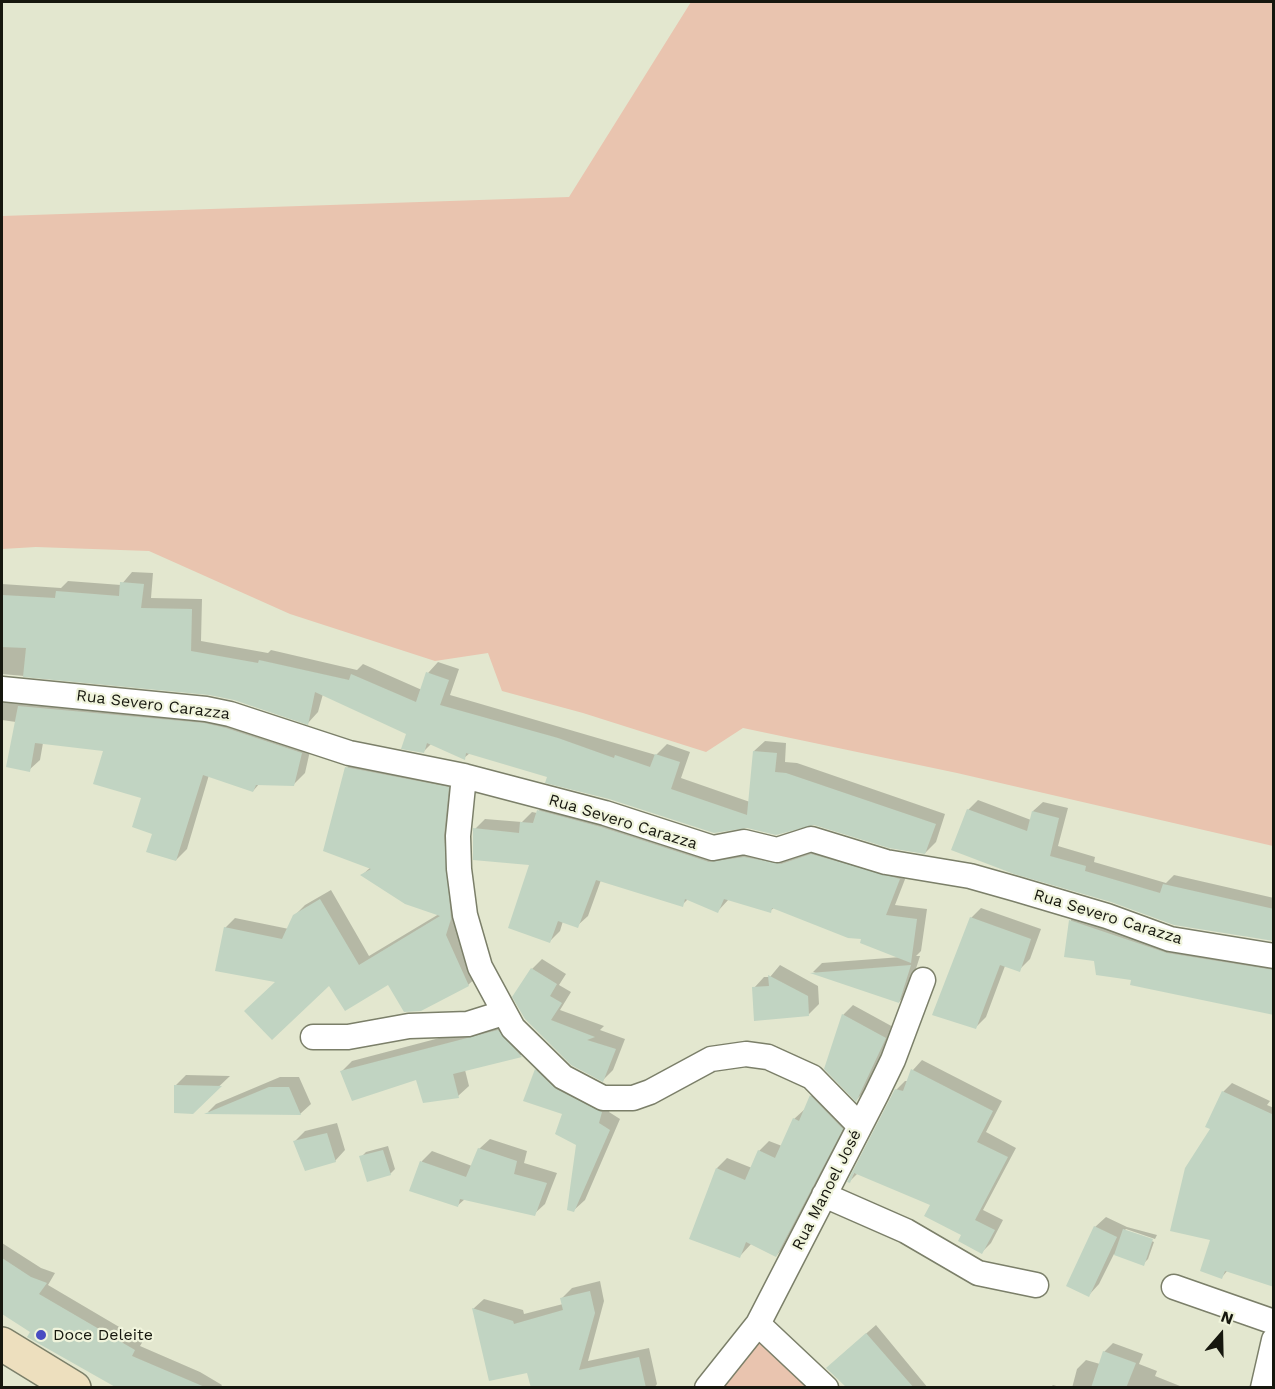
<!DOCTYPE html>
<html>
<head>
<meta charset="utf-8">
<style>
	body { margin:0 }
	#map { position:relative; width:1275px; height:1389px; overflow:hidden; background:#e3e7cf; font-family:"Work Sans",sans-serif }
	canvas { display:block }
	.frame { position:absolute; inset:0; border:3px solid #16170e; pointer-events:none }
	.north { position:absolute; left:1191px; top:1305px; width:60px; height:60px; -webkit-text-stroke:4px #f0f4dc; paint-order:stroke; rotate:20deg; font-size:16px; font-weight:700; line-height:24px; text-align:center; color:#16170e }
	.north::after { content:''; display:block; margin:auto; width:21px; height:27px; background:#16170e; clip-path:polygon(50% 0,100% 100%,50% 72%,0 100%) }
</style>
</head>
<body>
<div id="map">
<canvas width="1275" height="1389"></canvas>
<div class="frame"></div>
<div class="north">N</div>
</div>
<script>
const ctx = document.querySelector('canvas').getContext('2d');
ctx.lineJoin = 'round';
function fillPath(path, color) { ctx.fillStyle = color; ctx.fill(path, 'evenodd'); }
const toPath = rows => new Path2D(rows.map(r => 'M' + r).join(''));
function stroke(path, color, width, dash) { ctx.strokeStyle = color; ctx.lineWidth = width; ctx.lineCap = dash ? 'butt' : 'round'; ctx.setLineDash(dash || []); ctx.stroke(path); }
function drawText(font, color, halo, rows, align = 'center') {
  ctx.font = font + ' "Work Sans",sans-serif'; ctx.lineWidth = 4.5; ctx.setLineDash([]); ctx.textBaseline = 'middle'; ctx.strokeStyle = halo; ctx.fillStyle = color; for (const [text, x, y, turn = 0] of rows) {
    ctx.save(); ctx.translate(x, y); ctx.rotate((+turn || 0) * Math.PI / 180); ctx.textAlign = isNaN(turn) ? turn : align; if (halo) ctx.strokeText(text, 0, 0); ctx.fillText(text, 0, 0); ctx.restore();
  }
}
const green = toPath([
	[691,2,1273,2,1273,846,957,773,743,728,706,752,583,713,502,691,488,653,435,661,290,614,149,551,36,547,2,549,2,216,569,197],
	[759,1334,811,1388,722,1388]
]);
const shadow = toPath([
	[132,572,153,573,151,598,202,599,201,641,268,653,271,650,357,670,363,664,422,690,428,673,438,662,459,669,450,695,656,755,667,744,690,752,681,778,750,802,754,751,765,741,786,743,785,762,797,763,945,814,936,842,925,853,815,824,776,834,549,776,470,753,464,758,432,743,423,752,408,733,323,694,318,712,308,723,235,699,208,693,2,674,2,584,61,588,68,581,121,585],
	[2,685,215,713,312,742,305,773,294,784,260,783,253,791,209,775,187,849,176,860,154,833,142,797,104,749,43,743,40,760,29,770,16,722,2,720],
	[357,757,458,777,461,907,455,924,479,975,468,985,277,981,225,928,235,918,289,929,294,916,305,905,331,890,369,956,439,914,362,875,371,867,347,768],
	[548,800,720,852,822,844,909,869,895,905,927,909,921,951,916,956,920,956,909,991,899,1002,813,972,822,963,901,957,863,938,775,907,770,911,729,899,718,911,688,899,682,905,601,880,588,916,577,926,563,921,560,931,550,941,531,864,475,829,485,819,522,822,532,812,537,813],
	[978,800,1031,820,1033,811,1043,802,1068,808,1058,846,1095,857,1094,862,1166,883,1174,875,1274,898,1274,940,1112,901,968,810],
	[981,908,1041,929,1030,959,1019,970,1005,966,986,1017,975,1028,971,918],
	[1080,911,1274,960,1274,1013,1132,979,1095,960,1066,956,1071,920],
	[542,959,566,974,559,985,571,992,560,1010,604,1026,600,1030,625,1039,613,1070,603,1080,526,1018,532,969],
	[780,965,818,986,819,1004,809,1014,754,988,764,977,770,977],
	[853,1005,895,1028,866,1090,856,1100,843,1015],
	[508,1020,531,1045,521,1055,465,1070,469,1086,458,1096,417,1079,342,1071,352,1061],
	[546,1060,611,1101,609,1112,620,1119,585,1200,574,1210,578,1144,564,1113,536,1070],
	[922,1060,1002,1101,986,1132,1016,1148,983,1210,1003,1220,991,1243,982,1252,932,1204,858,1173,850,1181,896,1090,905,1081,908,1081,913,1070],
	[186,1075,230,1076,192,1112,175,1086],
	[280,1077,299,1077,311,1104,300,1114,208,1112,216,1104],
	[1232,1083,1270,1101,1267,1105,1274,1108,1274,1154,1228,1270,1222,1277,1212,1239,1212,1128,1223,1092],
	[821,1086,852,1118,786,1245,776,1256,752,1243,740,1256,717,1168,727,1158,752,1168,759,1151,769,1141,782,1146,794,1119,805,1109,811,1096],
	[337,1123,345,1150,335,1161,295,1141,305,1131],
	[490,1139,527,1151,524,1163,557,1173,545,1204,534,1214,465,1199,457,1206,411,1190,422,1161,432,1151,472,1166,479,1149],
	[388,1146,395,1169,390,1174,361,1157,366,1152],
	[1106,1217,1127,1227,1157,1235,1155,1239,1126,1229,1124,1231,1154,1242,1148,1259,1143,1264,1114,1254,1099,1284,1089,1295,1095,1227],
	[2,1243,41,1268,55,1273,48,1285,143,1341,140,1346,200,1372,222,1385,220,1388,120,1388,32,1332,2,1311],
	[600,1281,604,1301,588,1361,649,1348,657,1384,654,1388,533,1388,528,1371,473,1309,484,1299,523,1310,524,1314,563,1304,562,1298,572,1288],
	[876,1325,928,1388,850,1388,837,1359],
	[1113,1343,1143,1354,1139,1364,1157,1371,1155,1376,1185,1388,1072,1388,1077,1369,1086,1360,1100,1364,1104,1352],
	[1053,1385,1063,1388,1050,1388]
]);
const building = toPath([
	[120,582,144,584,141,608,192,609,191,651,258,663,259,660,349,680,351,674,416,702,426,672,449,680,440,705,558,738,614,758,615,755,650,767,655,754,680,762,671,789,747,815,753,751,777,753,775,772,786,773,936,824,925,854,889,848,814,825,776,835,747,828,714,833,609,799,545,783,547,777,466,753,465,760,427,743,424,753,401,749,406,734,315,692,308,725,234,700,209,695,23,677,26,648,2,647,2,595,55,598,56,591,119,596],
	[18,706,204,723,226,728,302,753,294,786,256,785,253,792,203,775,176,861,146,852,152,834,132,827,141,798,93,784,103,751,35,743,30,772,6,767],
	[345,767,449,787,444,836,451,919,446,935,469,986,421,1011,404,1012,388,985,345,1011,329,986,272,1040,244,1011,275,982,215,971,224,927,282,939,293,915,320,899,359,965,440,916,405,904,360,875,371,869,323,851],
	[967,809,1027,831,1032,811,1059,818,1050,856,1086,866,1085,871,1160,893,1163,884,1274,909,1274,941,1174,925,1111,902,1014,874,951,850],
	[537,810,601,827,709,862,744,857,781,864,811,854,900,879,886,915,917,919,911,963,860,943,861,939,848,938,772,908,771,913,724,899,718,913,685,899,683,907,596,880,578,928,558,921,550,943,508,928,529,865,473,860,473,828,519,833,520,822,533,823],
	[970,917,1031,939,1020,972,1000,965,976,1029,932,1015],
	[1069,920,1167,953,1274,970,1274,1015,1130,985,1131,980,1096,975,1094,961,1064,957],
	[911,965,899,1003,810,973],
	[531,968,557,984,550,996,562,1003,551,1020,595,1037,587,1040,616,1049,603,1082,571,1065,525,1019,512,997],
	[768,975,808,996,809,1016,754,1021,752,987,769,986],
	[842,1014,886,1038,856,1102,824,1069],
	[498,1030,522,1057,453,1074,459,1098,423,1103,416,1080,352,1101,340,1071],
	[535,1069,556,1089,602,1112,599,1123,610,1130,574,1212,567,1210,576,1145,555,1134,562,1114,523,1101],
	[911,1069,993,1111,977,1142,1008,1157,975,1220,995,1230,982,1254,958,1241,961,1235,924,1216,930,1205,854,1173,850,1183,847,1182,895,1089,903,1091],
	[174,1085,222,1086,193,1114,174,1113],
	[269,1087,289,1087,301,1115,204,1114],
	[1222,1091,1274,1115,1274,1287,1225,1271,1222,1279,1200,1271,1210,1240,1170,1231,1185,1168,1210,1129,1205,1127],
	[810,1095,843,1129,776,1257,746,1242,740,1258,689,1239,716,1168,745,1180,758,1150,775,1158,793,1118,799,1121],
	[327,1133,336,1162,305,1171,293,1141],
	[478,1148,517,1161,514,1174,547,1183,535,1216,460,1199,458,1207,409,1191,420,1161,466,1177],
	[383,1150,391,1175,367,1182,359,1156],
	[1094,1226,1117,1237,1089,1297,1066,1286],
	[1123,1229,1153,1239,1144,1266,1114,1255],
	[2,1258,31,1277,47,1283,39,1294,135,1350,132,1356,207,1388,117,1388,27,1337,30,1332,2,1314],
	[590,1291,595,1313,579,1370,639,1357,646,1388,531,1388,527,1373,489,1381,472,1308,513,1321,514,1324,563,1310,560,1298],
	[866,1333,914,1388,847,1388,826,1368],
	[1103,1351,1136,1363,1126,1388,1091,1388]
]);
const street = toPath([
	[2,689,206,709,230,714,349,753,464,776,605,813,713,848,744,842,777,850,811,839,886,862,970,876,1016,889,1107,916,1170,939,1274,956],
	[464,776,458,836,459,869,465,915,480,967,513,1028,563,1077,603,1098,633,1098,650,1092,711,1059,746,1054,768,1057,812,1077,860,1126],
	[313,1037,348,1037,409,1026,468,1024,503,1013],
	[824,1195,906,1231,978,1273,1036,1285],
	[1174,1287,1274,1322],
	[758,1324,826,1388],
	[707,1388,758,1324,876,1095,893,1060,923,980],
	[1263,1388,1274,1340]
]);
const secondary = toPath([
	[2,1344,74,1388]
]);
const markers = [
	[41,1335,6,"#484cc2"]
];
const streetNames = [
	["Rua Severo Carazza",153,705,7],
	["Rua Severo Carazza",623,822,17],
	["Rua Severo Carazza",1108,917,17],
	["Rua Manoel José",827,1190,-63]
];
const poiNames = [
	["Doce Deleite",53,1335]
];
fillPath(green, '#e9c4af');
fillPath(shadow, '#0003');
fillPath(building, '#c1d4c2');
stroke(street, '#7b7f69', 27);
stroke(secondary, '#7b7f69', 36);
stroke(street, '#fff', 24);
stroke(secondary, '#eddfbe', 33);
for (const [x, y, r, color] of markers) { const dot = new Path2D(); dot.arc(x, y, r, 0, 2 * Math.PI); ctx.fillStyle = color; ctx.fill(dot); stroke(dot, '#f0f4dc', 2); }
drawText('16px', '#16170e', '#f0f4dc', streetNames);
drawText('16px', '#16170e', '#f0f4dc', poiNames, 'left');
</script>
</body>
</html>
